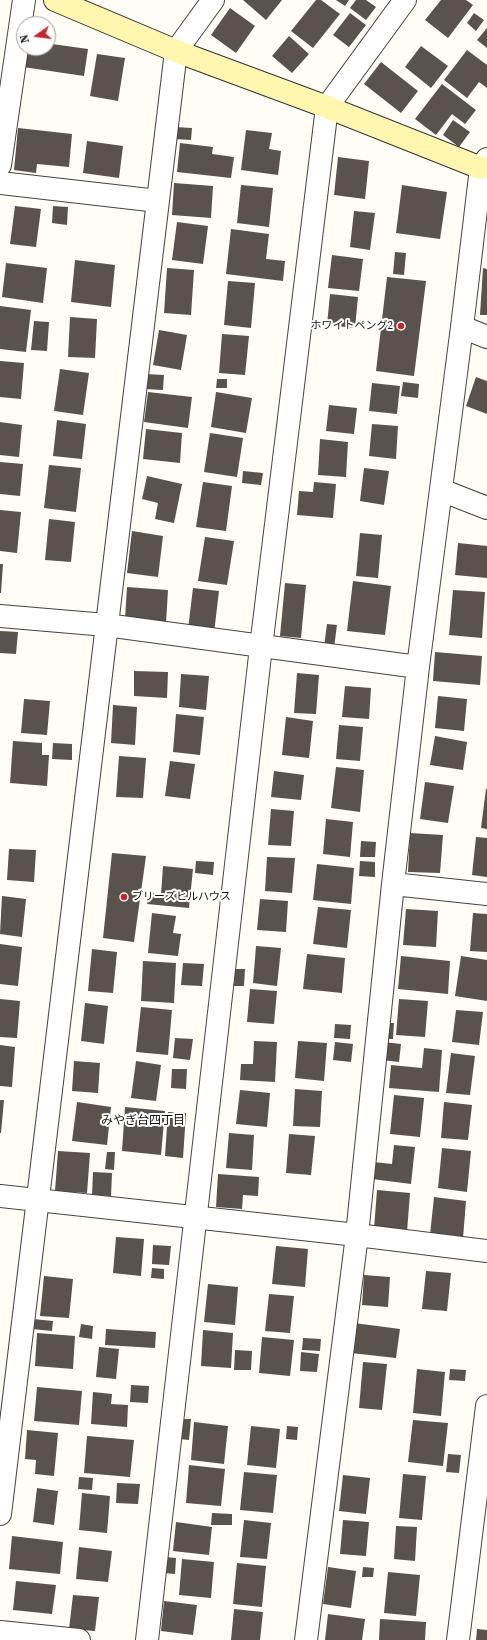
<!DOCTYPE html>
<html>
<head>
<meta charset="utf-8">
<style>
	body { margin:0 }
	#map { position:relative; width:487px; height:1640px; overflow:hidden; background:#fffdf5; font-family:"Source Serif 4",serif }
	canvas { display:block }
	.north { position:absolute; left:16px; top:16px; width:40px; height:40px; box-sizing:border-box; background:#fff; border:1px solid #a0a0a0; border-radius:50%; rotate:256deg; font-size:11px; font-weight:700; line-height:16px; text-align:center; color:#111 }
	.north::after { content:''; display:block; margin:auto; width:14px; height:18px; background:#c4262e; clip-path:polygon(50% 0,100% 100%,50% 72%,0 100%) }
</style>
</head>
<body>
<div id="map">
<canvas width="487" height="1640"></canvas>
<div class="north">N</div>
</div>
<script>
const ctx = document.querySelector('canvas').getContext('2d');
ctx.lineJoin = 'round';
function fillPath(path, color) { ctx.fillStyle = color; ctx.fill(path, 'evenodd'); }
const toPath = rows => new Path2D(rows.map(r => 'M' + r).join(''));
function stroke(path, color, width, dash) { ctx.strokeStyle = color; ctx.lineWidth = width; ctx.lineCap = dash ? 'butt' : 'round'; ctx.setLineDash(dash || []); ctx.stroke(path); }
function drawText(font, color, halo, rows, align = 'center') {
  ctx.font = font + ' "Source Serif 4","Noto Sans JP",serif'; ctx.lineWidth = 4; ctx.setLineDash([]); ctx.textBaseline = 'middle'; ctx.strokeStyle = halo; ctx.fillStyle = color; for (const [text, x, y, turn = 0] of rows) {
    ctx.save(); ctx.translate(x, y); ctx.rotate((+turn || 0) * Math.PI / 180); ctx.textAlign = isNaN(turn) ? turn : align; if (halo) ctx.strokeText(text, 0, 0); ctx.fillText(text, 0, 0); ctx.restore();
  }
}
const building = toPath([
	[243,0,282,0,266,20],
	[316,0,321,0,340,14,313,48,291,31],
	[336,0,349,0,345,6],
	[356,0,366,0,376,7,366,20,350,8],
	[441,0,466,0,473,5,448,38,425,20],
	[230,8,255,26,236,53,211,35],
	[350,13,366,25,349,47,333,35],
	[474,13,484,20,476,31,467,23],
	[487,28,487,48,477,40],
	[48,31,54,32,52,44,88,49,84,76,23,67,26,48,48,48],
	[289,36,309,54,292,73,272,56],
	[421,46,448,66,431,88,405,67],
	[467,50,487,65,487,88,479,82,467,98,444,80],
	[97,54,125,58,118,101,90,96],
	[381,62,418,91,401,113,364,84],
	[442,84,476,110,465,124,452,114,436,135,415,119],
	[453,120,470,132,459,147,443,135],
	[175,127,192,128,191,140,174,139],
	[18,128,72,134,69,167,37,164,36,173,14,170],
	[246,130,272,133,269,149,281,151,278,175,241,170],
	[87,141,123,146,119,178,83,173],
	[180,143,213,147,212,154,234,157,231,178,177,172],
	[338,157,369,161,365,199,334,195],
	[174,183,213,186,211,218,172,215],
	[241,185,273,188,269,227,237,223],
	[402,185,447,192,440,239,396,233],
	[15,206,41,209,36,247,10,244],
	[53,206,68,207,67,225,52,223],
	[354,211,375,213,370,250,350,247],
	[177,222,208,226,203,264,172,260],
	[231,229,269,234,266,259,285,261,283,281,226,274],
	[395,252,406,253,404,275,393,274],
	[332,255,363,259,359,291,328,288],
	[75,260,115,265,111,307,71,302],
	[6,263,47,268,43,303,2,297],
	[167,268,194,270,191,315,164,313],
	[483,268,487,269,487,315,480,315],
	[387,277,426,281,414,376,376,371],
	[228,281,255,283,251,328,224,325],
	[330,294,358,297,355,328,327,325],
	[0,306,31,310,26,352,0,349],
	[70,317,97,319,95,358,68,357],
	[34,321,49,322,47,351,31,350],
	[159,330,187,335,181,370,153,365],
	[222,334,249,336,245,375,219,373],
	[0,361,24,363,21,399,0,397],
	[60,369,89,373,83,415,54,411],
	[145,374,164,375,163,390,144,389],
	[476,377,487,381,487,414,466,406],
	[217,379,227,379,227,388,216,388],
	[403,382,419,384,418,398,401,396],
	[372,383,400,386,397,414,369,411],
	[148,392,192,397,188,428,144,422],
	[216,392,252,398,246,433,211,427],
	[329,405,357,408,354,434,326,431],
	[57,420,86,424,82,459,53,456],
	[0,422,22,425,19,457,0,455],
	[372,424,398,426,396,459,369,456],
	[146,429,182,433,180,463,143,459],
	[210,433,243,438,237,477,204,472],
	[320,439,348,442,346,477,318,475],
	[0,462,23,464,20,496,0,494],
	[49,465,81,468,76,512,44,508],
	[364,468,389,471,384,505,360,501],
	[243,471,263,473,261,485,242,483],
	[147,476,182,484,174,523,155,519,158,503,142,499],
	[203,482,232,486,226,531,196,527],
	[314,482,336,484,333,518,297,515,299,491,313,492],
	[0,510,21,512,17,553,0,551],
	[49,519,75,522,71,562,45,560],
	[132,531,163,536,158,577,127,573],
	[360,533,382,535,378,578,356,576],
	[205,537,234,541,227,585,198,581],
	[458,543,487,546,487,578,455,575],
	[0,564,3,564,1,593,0,593],
	[353,581,391,586,385,635,347,631],
	[285,583,306,585,301,638,280,636],
	[127,587,168,590,166,623,125,619],
	[193,588,219,591,214,633,188,629],
	[453,590,485,592,482,638,449,635],
	[327,624,337,625,334,648,324,647],
	[0,631,18,632,16,654,0,653],
	[435,652,482,656,480,685,433,681],
	[134,671,168,672,167,698,134,696],
	[297,673,319,675,316,714,294,713],
	[181,674,209,676,206,710,179,707],
	[345,686,371,688,369,719,342,717],
	[438,696,467,699,464,731,435,728],
	[24,699,50,701,47,735,21,733],
	[113,705,137,707,135,745,111,743],
	[176,714,204,717,200,755,173,752],
	[286,717,313,721,309,758,282,755],
	[339,725,363,727,360,761,336,759],
	[435,736,467,742,463,770,430,765],
	[13,741,42,743,42,755,49,755,47,786,10,783],
	[53,743,72,744,72,760,52,759],
	[119,756,146,758,143,798,116,797],
	[170,761,195,764,190,799,165,796],
	[336,767,364,770,360,812,331,808],
	[274,771,304,775,301,800,271,797],
	[425,782,454,786,448,823,420,819],
	[486,789,487,789,487,829,481,828],
	[271,809,294,811,291,846,268,845],
	[326,819,353,822,350,857,323,854],
	[410,833,443,835,440,873,408,872],
	[476,837,487,838,487,877,472,875],
	[361,841,376,842,375,857,360,857],
	[9,849,36,850,34,882,7,880],
	[112,853,146,856,134,942,103,938],
	[267,857,295,858,292,893,265,891],
	[196,861,214,862,213,875,195,873],
	[360,861,375,862,375,877,359,876],
	[317,864,354,868,351,904,313,900],
	[163,866,193,869,189,908,147,904,148,892,161,894],
	[2,896,26,899,22,937,0,934],
	[260,899,288,901,286,932,257,930],
	[318,907,351,910,347,948,313,944],
	[406,909,438,911,436,947,403,945],
	[152,913,176,916,173,933,181,934,178,956,148,953],
	[473,913,487,914,487,952,470,951],
	[0,944,22,947,18,986,0,984],
	[256,946,281,948,277,986,253,983],
	[92,949,117,952,113,993,88,991],
	[307,954,345,958,342,993,303,989],
	[401,956,450,961,448,994,398,989],
	[461,956,487,960,487,1001,455,996],
	[143,961,176,963,174,1003,141,1001],
	[183,963,204,964,202,986,181,985],
	[235,969,245,969,244,986,234,986],
	[250,989,277,991,274,1024,247,1022],
	[0,999,20,1001,17,1038,0,1037],
	[399,999,428,1001,425,1037,396,1035],
	[85,1003,108,1006,104,1044,81,1041],
	[141,1007,172,1010,168,1055,136,1052],
	[456,1010,483,1012,479,1045,452,1042],
	[385,1023,394,1023,393,1039,384,1039],
	[335,1024,351,1025,350,1039,334,1038],
	[175,1038,193,1039,190,1060,173,1058],
	[254,1041,277,1042,275,1082,240,1080,241,1064,253,1064],
	[298,1041,327,1043,324,1081,295,1078],
	[335,1042,353,1044,351,1062,333,1060],
	[384,1042,401,1044,399,1062,382,1060],
	[0,1045,15,1047,12,1087,0,1086],
	[424,1048,442,1050,439,1092,389,1088,391,1065,422,1068],
	[451,1053,475,1056,470,1095,446,1093],
	[74,1061,100,1063,98,1093,72,1091],
	[136,1061,161,1065,156,1101,131,1098],
	[172,1069,187,1069,186,1089,171,1088],
	[295,1089,322,1091,320,1127,293,1126],
	[240,1090,270,1093,267,1127,236,1124],
	[394,1095,424,1098,420,1137,390,1134],
	[0,1100,4,1100,1,1133,0,1133],
	[77,1102,111,1107,107,1145,72,1141],
	[444,1102,472,1105,468,1140,441,1138],
	[125,1107,165,1111,161,1155,122,1151],
	[168,1112,186,1113,183,1158,165,1156],
	[229,1133,254,1135,252,1170,226,1168],
	[289,1134,315,1136,311,1175,286,1173],
	[394,1145,415,1147,411,1184,372,1179,374,1162,392,1164],
	[442,1148,471,1151,467,1192,438,1188],
	[58,1151,90,1153,87,1193,55,1191],
	[107,1152,115,1152,114,1170,105,1169],
	[93,1172,112,1173,111,1196,92,1195],
	[218,1174,259,1177,258,1196,243,1195,242,1209,216,1207],
	[377,1190,410,1193,407,1232,374,1229],
	[434,1197,466,1201,463,1238,430,1235],
	[116,1237,144,1239,141,1276,113,1273],
	[153,1245,171,1246,169,1265,152,1264],
	[276,1246,308,1249,305,1287,272,1284],
	[152,1268,164,1269,164,1279,151,1278],
	[426,1271,451,1273,447,1311,422,1309],
	[364,1275,390,1277,388,1307,362,1305],
	[44,1276,73,1279,69,1318,40,1316],
	[208,1284,238,1287,235,1325,204,1322],
	[269,1294,294,1296,290,1333,265,1331],
	[33,1319,53,1321,52,1331,32,1329],
	[354,1323,400,1329,396,1358,351,1353],
	[81,1324,93,1326,92,1339,79,1337],
	[106,1329,156,1332,155,1348,105,1345],
	[203,1330,233,1333,231,1368,201,1366],
	[37,1333,75,1336,73,1369,35,1366],
	[262,1337,294,1340,290,1376,259,1373],
	[303,1338,321,1339,320,1351,302,1350],
	[99,1347,119,1349,116,1379,96,1377],
	[235,1350,252,1351,251,1370,234,1370],
	[301,1352,319,1354,317,1372,300,1371],
	[363,1362,387,1364,382,1410,359,1408],
	[417,1369,445,1372,441,1416,413,1413],
	[450,1369,466,1370,465,1381,449,1380],
	[131,1385,149,1386,148,1403,130,1402],
	[37,1387,82,1391,79,1425,34,1421],
	[93,1392,112,1394,111,1404,128,1405,127,1427,91,1424],
	[181,1419,191,1419,189,1440,180,1439],
	[413,1420,448,1423,443,1466,408,1462],
	[194,1422,228,1426,224,1464,191,1460],
	[251,1426,280,1429,276,1468,247,1465],
	[287,1426,298,1427,297,1440,286,1439],
	[27,1430,58,1433,54,1476,35,1474,36,1460,25,1459],
	[87,1436,134,1440,130,1477,84,1473],
	[448,1454,461,1455,459,1473,446,1472],
	[189,1465,225,1469,221,1506,186,1503],
	[244,1472,277,1475,273,1513,240,1510],
	[403,1474,426,1476,422,1520,399,1518],
	[343,1475,370,1478,366,1514,339,1511],
	[79,1477,93,1478,92,1490,78,1489],
	[117,1483,140,1484,138,1504,116,1503],
	[37,1488,58,1491,54,1525,33,1522],
	[82,1493,110,1496,107,1533,79,1530],
	[212,1513,232,1514,232,1525,211,1525],
	[244,1520,271,1523,267,1559,240,1557],
	[343,1520,369,1522,366,1556,340,1554],
	[176,1522,212,1527,209,1555,173,1551],
	[396,1526,417,1527,415,1561,394,1559],
	[12,1536,63,1542,60,1574,9,1569],
	[79,1547,112,1551,108,1582,76,1579],
	[166,1557,176,1558,175,1574,164,1573],
	[182,1559,214,1562,211,1598,179,1595],
	[237,1563,266,1566,262,1607,233,1604],
	[328,1567,356,1571,351,1608,323,1604],
	[363,1567,374,1568,373,1577,362,1577],
	[388,1572,420,1575,416,1616,384,1613],
	[16,1581,56,1585,52,1614,13,1610],
	[73,1595,99,1597,95,1631,69,1629],
	[164,1601,197,1605,193,1635,161,1631],
	[234,1609,263,1612,260,1640,231,1640],
	[328,1614,365,1619,362,1640,325,1640],
	[380,1619,426,1622,425,1640,379,1640],
	[477,1629,487,1630,487,1640,476,1640]
]);
const street = toPath([
	[0,165,24,0],
	[0,183,158,201],
	[462,327,487,337],
	[441,490,487,508],
	[0,616,106,625,418,667],
	[393,884,487,894],
	[0,1196,357,1235,487,1251],
	[0,1514,176,51,213,0],
	[0,1632,79,1640],
	[147,1640,261,647,327,107,405,0],
	[306,1640,357,1235,393,884,418,667,462,327,481,168,487,159],
	[458,1640,487,1406]
]);
const secondary = toPath([
	[55,0,176,51,327,107,481,168]
]);
const markers = [
	[401,326,4,"#c4262e"],
	[124,897,4,"#c4262e"]
];
const poiNames = [
	["ホワイトペング2",393,326],
	["ブリーズヒルハウス",132,897,"left"]
];
const neighbourhoodNames = [
	["みやぎ台四丁目",143,1121]
];
fillPath(building, '#5a524d');
stroke(street, '#444', 24);
stroke(secondary, '#333', 24);
stroke(street, '#fff', 22);
stroke(secondary, '#fff6b0', 22);
for (const [x, y, r, color] of markers) { const dot = new Path2D(); dot.arc(x, y, r, 0, 2 * Math.PI); ctx.fillStyle = color; ctx.fill(dot); stroke(dot, '#fff', 1.5); }
drawText('11px', '#111', '#fff', poiNames, 'right');
drawText('12px', '#111', '#fff', neighbourhoodNames);
</script>
</body>
</html>
